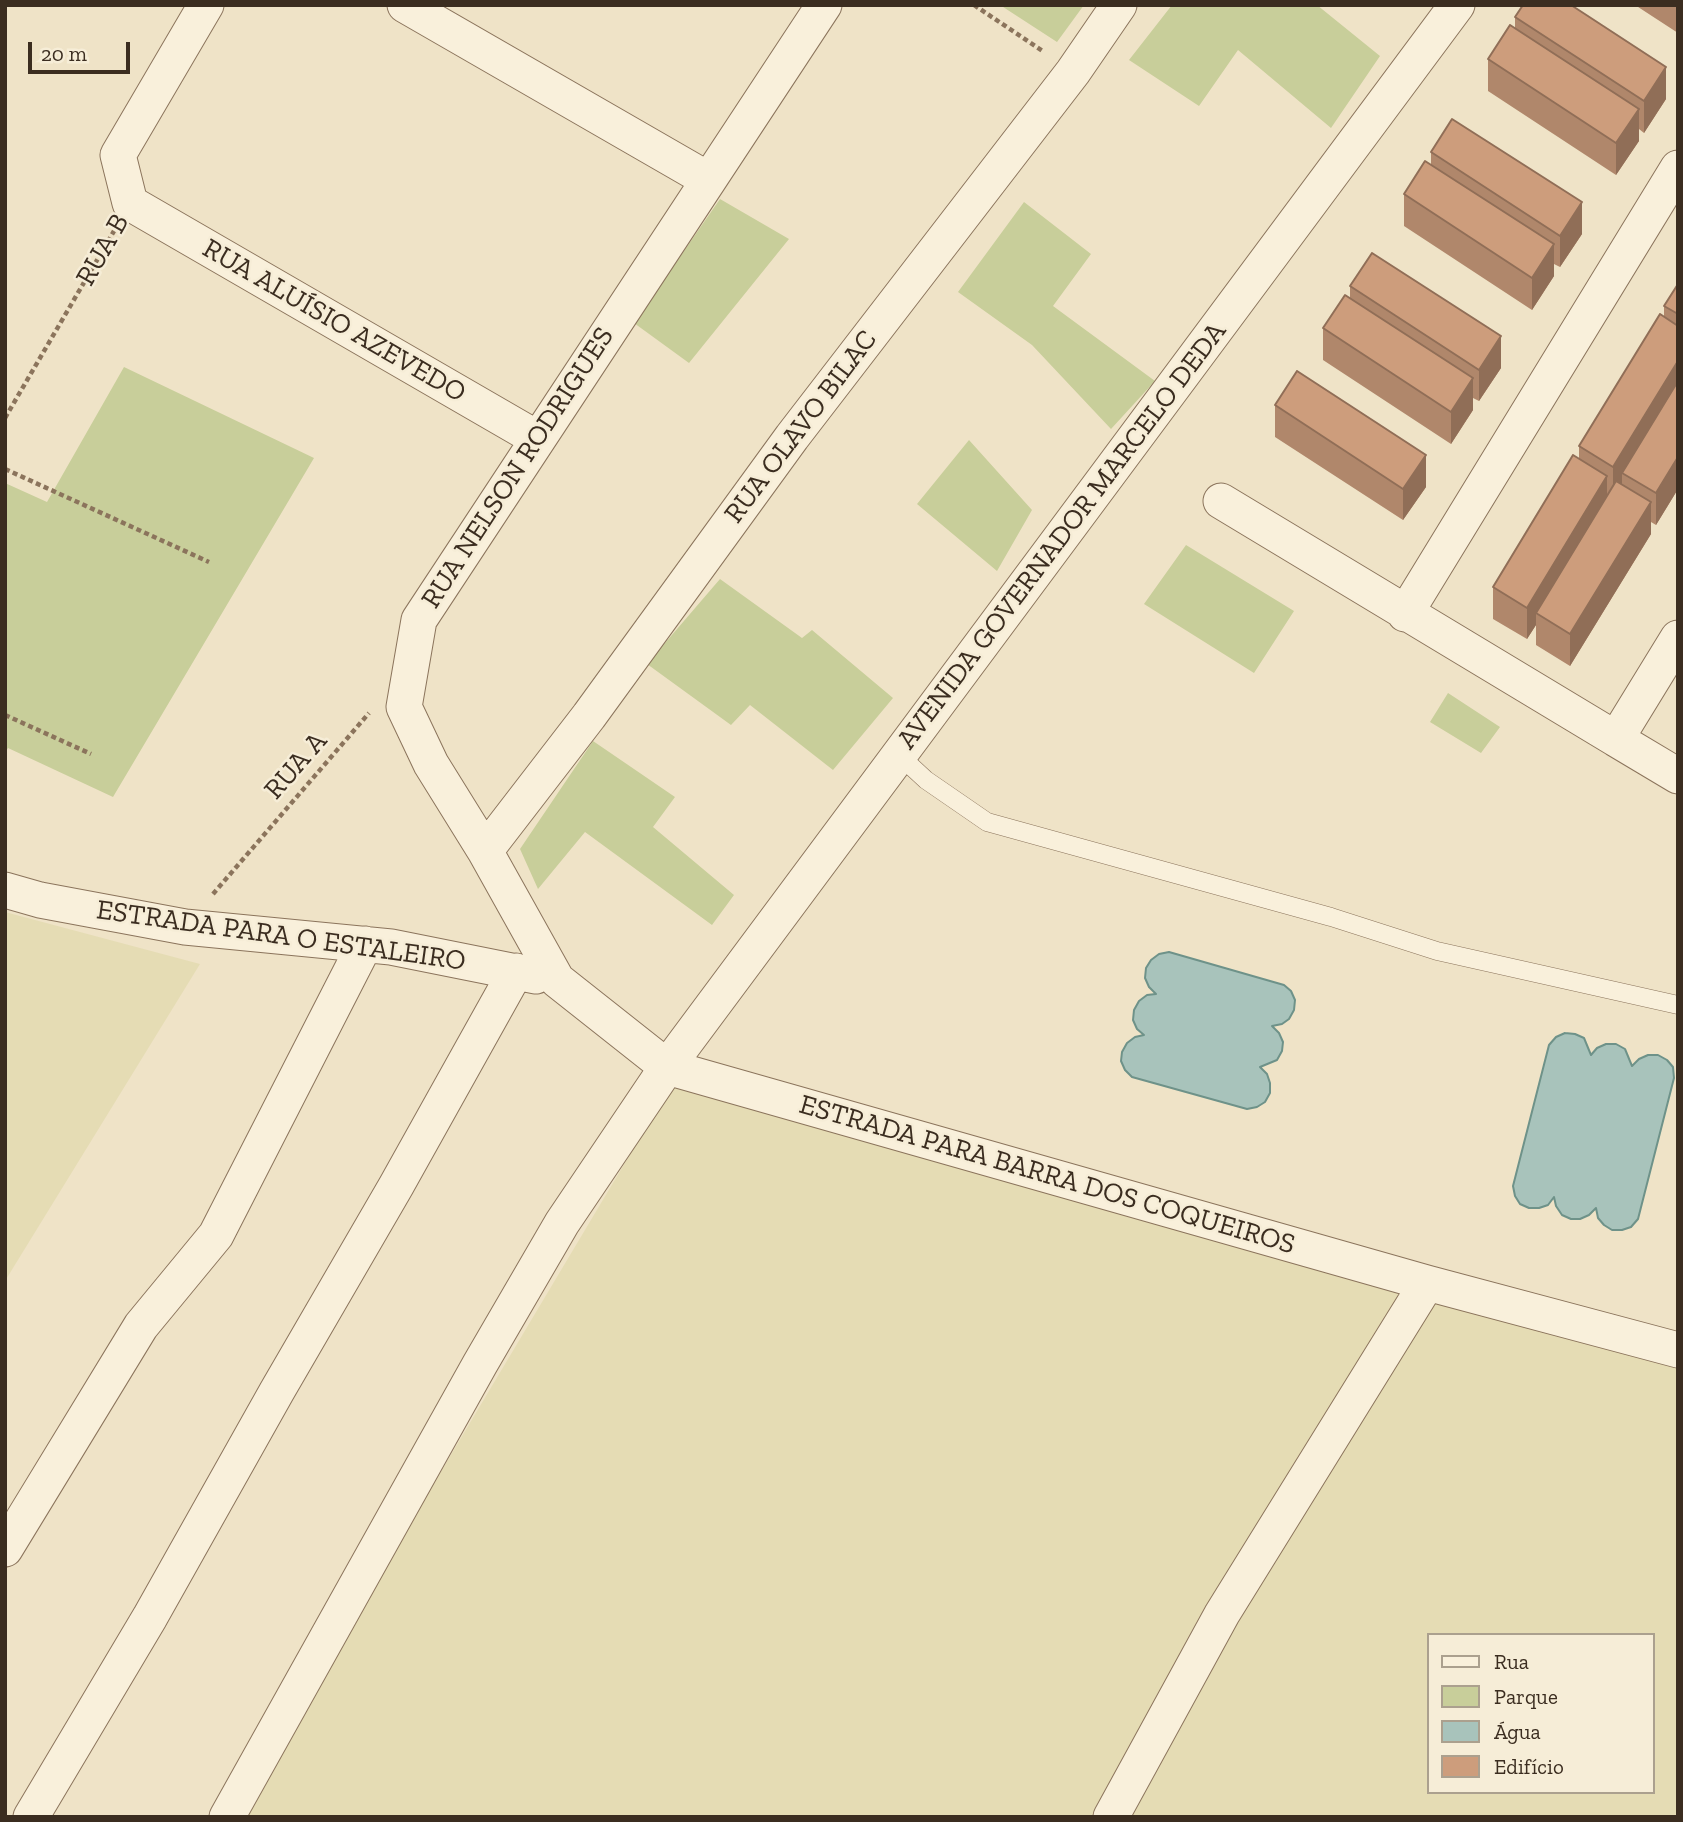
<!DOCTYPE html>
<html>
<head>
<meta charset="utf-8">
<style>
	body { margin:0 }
	#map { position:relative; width:1683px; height:1822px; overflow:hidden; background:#efe3c7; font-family:"Zilla Slab",serif }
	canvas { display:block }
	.frame { position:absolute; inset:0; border:7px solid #3b2d20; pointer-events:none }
	.legend { position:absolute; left:1427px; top:1633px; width:228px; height:161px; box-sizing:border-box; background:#f6edd7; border:2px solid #aba08e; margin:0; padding:9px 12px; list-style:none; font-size:21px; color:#3b2d20 }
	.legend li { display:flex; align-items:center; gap:14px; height:35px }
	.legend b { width:35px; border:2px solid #aba08e }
	.scale { position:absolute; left:28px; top:42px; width:102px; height:32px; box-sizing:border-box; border:4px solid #3b2d20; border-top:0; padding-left:9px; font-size:21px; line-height:24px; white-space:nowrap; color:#3b2d20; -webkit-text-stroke:5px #f6edd7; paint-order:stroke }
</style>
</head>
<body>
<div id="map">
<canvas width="1683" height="1822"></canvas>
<div class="frame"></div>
<ul class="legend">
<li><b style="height:9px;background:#f9f0db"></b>Rua</li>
<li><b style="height:19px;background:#c8ce9a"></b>Parque</li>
<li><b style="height:19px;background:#a8c3bb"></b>Água</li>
<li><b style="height:19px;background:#cd9d7c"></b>Edifício</li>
</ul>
<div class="scale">20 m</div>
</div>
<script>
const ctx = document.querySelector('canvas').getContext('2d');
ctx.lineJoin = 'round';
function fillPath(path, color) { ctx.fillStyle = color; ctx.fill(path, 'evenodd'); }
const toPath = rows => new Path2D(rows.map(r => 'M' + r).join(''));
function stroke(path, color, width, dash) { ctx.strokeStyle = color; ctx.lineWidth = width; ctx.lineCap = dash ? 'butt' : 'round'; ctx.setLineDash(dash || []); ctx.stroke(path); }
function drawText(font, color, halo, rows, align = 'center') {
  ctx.font = font + ' "Zilla Slab",serif'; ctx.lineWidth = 5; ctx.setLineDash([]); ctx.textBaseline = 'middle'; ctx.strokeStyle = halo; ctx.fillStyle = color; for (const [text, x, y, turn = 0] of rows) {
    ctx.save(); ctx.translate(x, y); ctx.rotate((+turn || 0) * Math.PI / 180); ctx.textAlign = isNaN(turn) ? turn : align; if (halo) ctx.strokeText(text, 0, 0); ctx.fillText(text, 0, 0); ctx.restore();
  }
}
const farmland = toPath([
	[5,912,200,964,5,1281],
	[672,1084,1678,1357,1678,1817,235,1817],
	[1429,1635,1653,1635,1653,1792,1429,1792]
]);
const green = toPath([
	[1000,5,1084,5,1057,42],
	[1172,5,1317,5,1380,56,1331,128,1238,50,1199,106,1129,60],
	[720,199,789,239,689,363,634,323],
	[1024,202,1091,254,1053,306,1155,381,1111,429,1032,345,958,292],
	[124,367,314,458,113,797,8,748,5,753,5,483,47,502],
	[969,440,1032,510,997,571,917,504],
	[1186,545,1294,611,1254,673,1144,604],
	[720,579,802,638,812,630,893,698,833,770,750,705,731,725,647,664],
	[1448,693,1500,727,1481,753,1430,722],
	[593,741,675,797,653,827,734,895,712,925,585,832,538,889,520,849]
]);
const water = toPath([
	[1169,952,1284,985,1291,991,1295,1000,1294,1010,1289,1019,1282,1024,1272,1026,1279,1033,1283,1042,1282,1051,1277,1060,1260,1067,1267,1074,1270,1083,1270,1093,1265,1102,1257,1107,1247,1109,1132,1077,1125,1070,1121,1061,1122,1052,1127,1043,1135,1037,1144,1035,1137,1029,1133,1020,1134,1010,1139,1001,1147,995,1156,994,1149,987,1145,978,1146,968,1151,960,1159,954,1169,952],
	[1565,1033,1575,1034,1584,1038,1591,1055,1597,1048,1606,1044,1616,1044,1625,1049,1632,1066,1639,1059,1648,1055,1658,1055,1667,1060,1673,1067,1674,1078,1638,1219,1631,1227,1622,1230,1612,1230,1604,1225,1598,1218,1596,1208,1589,1215,1580,1219,1571,1219,1562,1215,1556,1206,1554,1197,1548,1205,1539,1208,1529,1208,1520,1204,1515,1196,1513,1186,1549,1045,1556,1037,1565,1033]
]);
const path = toPath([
	[974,5,1044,52],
	[5,418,114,231],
	[5,469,209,562],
	[5,715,91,754],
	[213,894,369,713]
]);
const lane = toPath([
	[899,755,926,780,987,822,1331,917,1437,951,1678,1005]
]);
const street = toPath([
	[206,5,118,155,130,203,538,439],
	[405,5,707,179],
	[824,5,419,620,404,707,431,764,485,851,557,980,667,1067,1427,1283,1678,1350],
	[1221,501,1616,739,1678,638],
	[1405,614,1678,168],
	[1616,739,1678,776],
	[485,851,589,716,792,437,1073,72,1119,5],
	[5,890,40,900,185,927,391,947,536,976],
	[5,1549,141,1326,216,1235,365,944],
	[31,1817,150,1617,277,1391,396,1186,516,971],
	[227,1817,480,1364,562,1223,667,1067,1457,5],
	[1111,1817,1222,1614,1427,1283]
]);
const wall = toPath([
	[1635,5,1678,5,1678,33],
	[1515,17,1666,99,1644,133,1639,129,1639,141,1616,175,1488,91,1488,59,1515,29],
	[1431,152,1582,234,1560,267,1554,264,1554,276,1532,310,1404,226,1404,194,1431,164],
	[1678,284,1678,489,1656,525,1651,522,1651,534,1570,666,1536,645,1536,625,1527,639,1493,619,1493,587,1579,459,1579,446,1664,318,1664,306],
	[1350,286,1501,368,1479,401,1473,398,1473,410,1451,444,1323,360,1323,328,1350,298],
	[1275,405,1426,487,1403,520,1275,437]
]);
const shadedWall = toPath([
	[1666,67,1666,99,1644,133,1644,101],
	[1639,109,1639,141,1616,175,1616,143],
	[1582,202,1582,234,1560,267,1560,236],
	[1554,244,1554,276,1532,310,1532,278],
	[1501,336,1501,368,1479,401,1479,370],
	[1678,361,1678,393,1622,473,1622,485,1613,499,1613,467],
	[1473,378,1473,410,1451,444,1451,412],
	[1426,455,1426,487,1403,520,1403,489],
	[1678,457,1678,489,1656,525,1656,493],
	[1607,476,1607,508,1536,613,1536,625,1527,639,1527,608],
	[1651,502,1651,534,1570,666,1570,634]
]);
const building = toPath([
	[1523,5,1571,5,1666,67,1644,101,1515,17,1523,5],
	[1510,25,1639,109,1616,143,1488,59,1510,25],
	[1452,119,1582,202,1560,236,1431,152,1452,119],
	[1425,161,1554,244,1532,278,1404,194,1425,161],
	[1372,253,1501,336,1479,370,1350,286,1372,253],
	[1678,284,1678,314,1664,306,1678,284],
	[1345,295,1473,378,1451,412,1323,328,1345,295],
	[1660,314,1678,326,1678,361,1613,467,1579,446,1660,314],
	[1297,371,1426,455,1403,489,1275,405,1297,371],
	[1678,381,1678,457,1656,493,1622,473,1678,381],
	[1573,455,1607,476,1527,608,1493,587,1573,455],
	[1616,481,1651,502,1570,634,1536,613,1616,481]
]);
const streetNames = [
	["RUA B",103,250,-60],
	["RUA ALUÍSIO AZEVEDO",334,321,30],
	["RUA OLAVO BILAC",801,427,-53],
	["RUA NELSON RODRIGUES",518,468,-57],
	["AVENIDA GOVERNADOR MARCELO DEDA",1062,536,-53],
	["RUA A",296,766,-49],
	["ESTRADA PARA O ESTALEIRO",281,936,8],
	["ESTRADA PARA BARRA DOS COQUEIROS",1047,1175,16]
];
fillPath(farmland, '#e5dcb4');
fillPath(green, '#c8ce9a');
fillPath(water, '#a8c3bb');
stroke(water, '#6e9289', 2);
stroke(lane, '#8b745c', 19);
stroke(street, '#8b745c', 37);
stroke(path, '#8b745c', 4.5, [5, 3.5]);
stroke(lane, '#f9f0db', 18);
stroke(street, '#f9f0db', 35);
fillPath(wall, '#b0876b');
fillPath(shadedWall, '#906e57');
fillPath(building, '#cd9d7c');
stroke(building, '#906e57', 2);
drawText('28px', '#3b2d20', '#f6edd7', streetNames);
</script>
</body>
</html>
